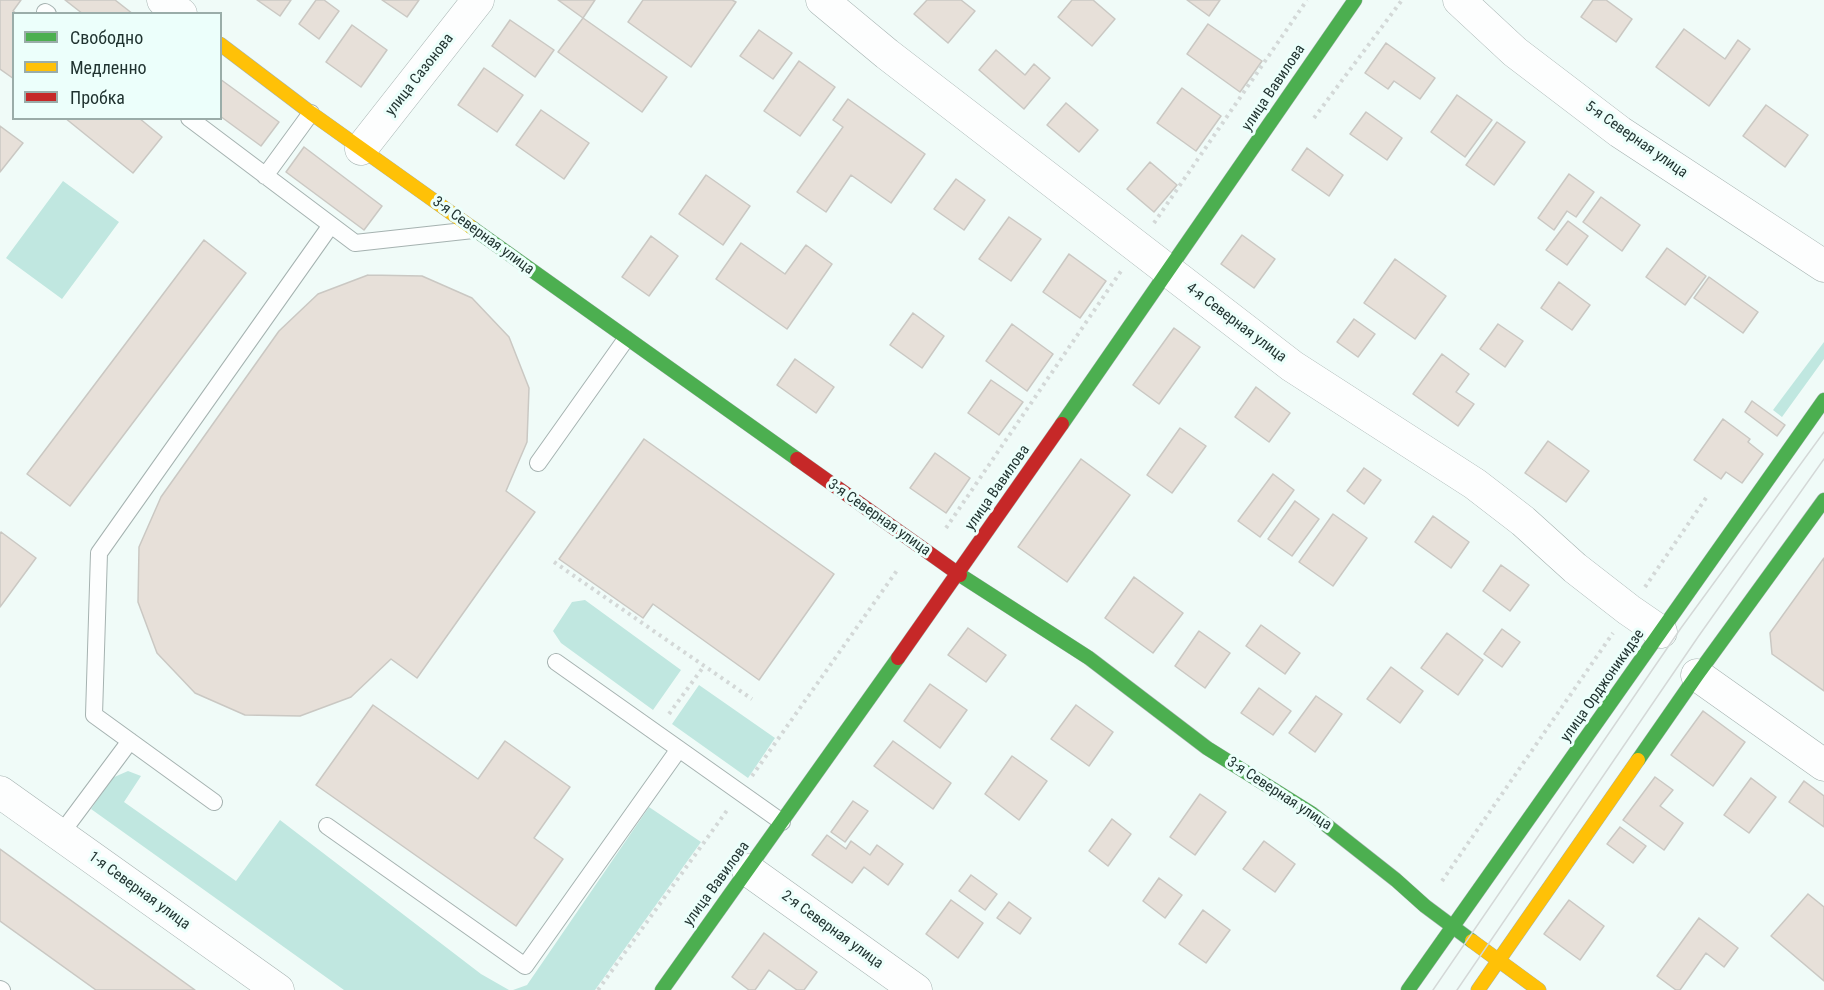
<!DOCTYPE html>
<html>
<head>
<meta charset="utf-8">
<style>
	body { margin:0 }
	#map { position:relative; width:1824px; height:990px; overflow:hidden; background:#f0fbf8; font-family:"Roboto Condensed",sans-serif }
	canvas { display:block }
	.legend { position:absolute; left:12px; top:12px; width:210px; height:108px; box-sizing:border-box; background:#ecfffb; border:2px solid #9aada9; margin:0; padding:8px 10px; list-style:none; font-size:18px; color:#1f322f }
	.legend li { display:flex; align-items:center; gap:12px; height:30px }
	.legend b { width:30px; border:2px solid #9aada9 }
</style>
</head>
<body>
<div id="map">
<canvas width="1824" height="990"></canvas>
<ul class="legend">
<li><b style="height:8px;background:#4caf50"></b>Свободно</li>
<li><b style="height:8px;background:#ffc107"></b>Медленно</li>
<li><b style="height:8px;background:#c62828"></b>Пробка</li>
</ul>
</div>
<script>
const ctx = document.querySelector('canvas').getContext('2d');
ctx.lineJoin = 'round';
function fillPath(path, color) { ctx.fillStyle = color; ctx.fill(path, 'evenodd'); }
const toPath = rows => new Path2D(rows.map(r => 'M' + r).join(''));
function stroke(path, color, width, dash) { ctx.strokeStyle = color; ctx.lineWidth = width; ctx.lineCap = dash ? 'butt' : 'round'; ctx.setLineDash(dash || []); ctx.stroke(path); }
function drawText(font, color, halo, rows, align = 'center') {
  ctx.font = font + ' "Roboto Condensed",sans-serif'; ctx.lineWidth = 6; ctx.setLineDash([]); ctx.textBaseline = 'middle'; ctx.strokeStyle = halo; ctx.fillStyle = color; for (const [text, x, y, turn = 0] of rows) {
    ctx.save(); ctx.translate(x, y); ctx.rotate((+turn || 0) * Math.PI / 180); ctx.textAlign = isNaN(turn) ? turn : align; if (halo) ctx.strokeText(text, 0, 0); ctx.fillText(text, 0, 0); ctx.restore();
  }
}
const green = toPath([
	[63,181,119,222,62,299,6,258],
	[1824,342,1824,359,1782,417,1773,410],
	[585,600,681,670,653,710,561,643,553,631,572,602],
	[699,685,775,738,748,778,672,724],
	[128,771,141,776,124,802,236,881,280,820,481,974,509,990,344,990,91,809,112,778],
	[649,807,701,842,595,990,513,990,527,985]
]);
const building = toPath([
	[0,0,21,0,13,11,17,14,14,14,14,79,0,69,0,0],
	[65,0,115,0,133,14,83,14,65,0],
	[257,0,291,0,280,16,257,0],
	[316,0,324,0,339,11,319,39,299,24,316,0],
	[382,0,419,0,407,17,382,0],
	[558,0,595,0,583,18,558,0],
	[643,0,732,0,736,2,691,67,628,22,643,0],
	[927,0,961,0,975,11,948,43,914,14,927,0],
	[1072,0,1093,0,1115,19,1092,46,1058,17,1072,0],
	[1187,0,1220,0,1209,16,1187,0],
	[1593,0,1606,0,1632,19,1616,42,1581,17,1593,0],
	[583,18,667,77,642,112,558,52,583,18],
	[510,20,554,50,535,77,492,46,510,20],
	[1208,24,1262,61,1240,92,1187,54,1208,24],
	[352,25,387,50,361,87,326,62,352,25],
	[1684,29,1725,59,1738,40,1750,49,1709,106,1656,67,1684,29],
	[759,30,792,53,773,79,740,56,759,30],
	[1386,43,1435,78,1420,99,1394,81,1388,89,1365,73,1386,43],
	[996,50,1025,75,1034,64,1050,78,1024,109,979,70,996,50],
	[799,61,835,87,800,136,764,111,799,61],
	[484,68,523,95,497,132,458,105,484,68],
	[220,79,279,122,261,146,220,116,220,79],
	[1182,88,1221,116,1196,151,1157,123,1182,88],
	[1457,95,1492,120,1465,157,1431,132,1457,95],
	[848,99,925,154,891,203,851,175,826,212,797,192,843,127,833,120,848,99],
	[1066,103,1098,130,1079,152,1047,125,1066,103],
	[1766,105,1808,135,1785,167,1743,136,1766,105],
	[541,110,589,143,564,179,516,145,541,110],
	[1366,112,1402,138,1387,160,1350,134,1366,112],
	[65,118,139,118,162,137,133,173,65,118],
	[1497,122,1525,142,1494,185,1466,165,1497,122],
	[0,126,23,143,0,172,0,126],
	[304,147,382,206,364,230,286,172,304,147],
	[1307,148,1343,175,1329,196,1292,170,1307,148],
	[1150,162,1177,185,1154,212,1127,189,1150,162],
	[1569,174,1594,192,1576,217,1567,211,1554,230,1538,218,1569,174],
	[706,175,750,206,723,245,679,214,706,175],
	[956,179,985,200,964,230,934,209,956,179],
	[1601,197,1640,225,1622,251,1583,222,1601,197],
	[1009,217,1041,239,1011,281,979,259,1009,217],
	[1568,221,1588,236,1567,265,1546,250,1568,221],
	[1242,235,1275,259,1254,288,1221,264,1242,235],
	[651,236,678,256,649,296,622,277,651,236],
	[204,240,246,273,70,506,27,474,204,240],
	[741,243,785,274,806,245,832,264,787,329,716,279,741,243],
	[1667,248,1706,276,1685,305,1646,277,1667,248],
	[1069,254,1106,281,1080,318,1043,292,1069,254],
	[1395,259,1446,296,1415,339,1364,303,1395,259],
	[368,275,422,276,472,298,509,337,529,388,527,442,506,491,535,512,417,678,391,659,351,697,300,716,245,715,195,693,157,653,138,602,139,547,161,497,279,331,318,294,368,275],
	[1709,277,1758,312,1743,333,1694,298,1709,277],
	[1559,282,1590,305,1572,330,1541,308,1559,282],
	[913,313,944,336,922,368,890,345,913,313],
	[1354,319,1375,334,1358,357,1337,342,1354,319],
	[1012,324,1053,354,1027,391,986,361,1012,324],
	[1498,324,1523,341,1505,367,1480,349,1498,324],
	[1174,328,1200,347,1159,404,1133,385,1174,328],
	[1442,354,1469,374,1456,392,1474,404,1458,426,1413,394,1442,354],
	[795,359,834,387,816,413,777,385,795,359],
	[991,380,1023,402,999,435,968,413,991,380],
	[1256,387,1290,413,1269,442,1235,417,1256,387],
	[1752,401,1785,425,1777,436,1745,412,1752,401],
	[1723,419,1750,439,1748,442,1763,454,1742,483,1726,472,1721,479,1694,460,1723,419],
	[1180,428,1206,446,1172,493,1147,475,1180,428],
	[644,439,834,574,759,680,653,604,643,618,559,559,644,439],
	[1548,441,1589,471,1566,502,1525,473,1548,441],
	[935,453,970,478,946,513,910,488,935,453],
	[1081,459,1130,495,1067,582,1018,547,1081,459],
	[1364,468,1381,480,1364,504,1347,491,1364,468],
	[1273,474,1294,490,1260,537,1238,521,1273,474],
	[1295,501,1319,519,1292,556,1268,539,1295,501],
	[1333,514,1367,538,1333,586,1299,562,1333,514],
	[1433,516,1469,542,1451,568,1415,542,1433,516],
	[1,532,36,558,0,607,0,534,1,532],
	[1824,558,1824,691,1772,654,1770,633,1824,558],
	[1501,565,1529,585,1510,611,1483,591,1501,565],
	[1134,577,1183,613,1153,653,1105,618,1134,577],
	[1261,625,1300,653,1285,674,1246,646,1261,625],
	[968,628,1006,655,986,682,948,655,968,628],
	[1502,629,1520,642,1502,667,1484,654,1502,629],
	[1199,631,1230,653,1205,688,1175,666,1199,631],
	[1447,633,1483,660,1458,695,1421,668,1447,633],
	[1391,667,1423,691,1400,723,1367,699,1391,667],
	[930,684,967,710,940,748,904,721,930,684],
	[1259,688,1291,711,1273,735,1241,713,1259,688],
	[1316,696,1342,714,1315,752,1289,733,1316,696],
	[373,705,478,779,505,741,570,787,534,838,563,859,516,926,316,785,373,705],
	[1076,705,1113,732,1089,766,1051,739,1076,705],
	[1703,711,1745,742,1713,786,1671,755,1703,711],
	[893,741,951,783,933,809,874,766,893,741],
	[1012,756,1047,781,1019,820,985,794,1012,756],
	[1655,777,1673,790,1660,806,1683,823,1664,850,1623,820,1655,777],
	[1751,778,1776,797,1749,833,1724,815,1751,778],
	[1804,781,1824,796,1824,827,1789,802,1804,781],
	[1200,794,1226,812,1195,855,1170,837,1200,794],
	[853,801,868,811,845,842,831,832,853,801],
	[1112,819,1131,834,1108,866,1089,851,1112,819],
	[1620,827,1646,846,1633,863,1607,844,1620,827],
	[827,835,846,849,851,841,870,855,877,845,903,864,888,885,864,867,852,883,812,855,827,835],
	[1264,841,1295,864,1275,892,1243,869,1264,841],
	[0,849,195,990,96,990,0,921,0,849],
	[971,875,997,894,985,910,959,891,971,875],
	[1159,878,1182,895,1165,918,1143,901,1159,878],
	[1808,894,1824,907,1824,981,1771,936,1808,894],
	[951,900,983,923,958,958,926,934,951,900],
	[1569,900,1604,926,1580,960,1544,934,1569,900],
	[1009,902,1031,918,1020,934,997,918,1009,902],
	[1203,910,1230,930,1206,963,1179,944,1203,910],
	[1699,918,1738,948,1724,967,1706,953,1680,990,1676,990,1657,976,1699,918],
	[764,933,817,972,804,990,797,990,769,970,755,990,749,990,732,977,764,933]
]);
const path = toPath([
	[1314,118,1402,0],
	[1154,223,1307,0],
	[946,528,1121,271],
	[554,562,752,699],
	[1645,587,1708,495],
	[669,714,704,666],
	[752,776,898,569],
	[1442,881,1613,633],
	[598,990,728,809]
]);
const lane = toPath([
	[45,12,48,14],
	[189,118,355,243,473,230],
	[265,176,311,113],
	[538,463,626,339],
	[556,662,782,822],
	[214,802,94,715,99,553,331,225],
	[327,826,525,966,679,749],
	[60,835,130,741],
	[0,989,2,990]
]);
const street = toPath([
	[163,0,181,14],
	[822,0,887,54,1292,366,1475,484,1523,521,1575,568,1629,610,1661,632],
	[1459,0,1515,52,1620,132,1824,266],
	[361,149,478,0],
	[1697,675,1824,765],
	[0,792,278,990],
	[748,870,916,990]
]);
const fast = toPath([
	[471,227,797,459],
	[1062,424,1355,0],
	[960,575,1089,658,1207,748,1311,813,1396,880,1425,906,1472,941],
	[1638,760,1697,675,1824,500],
	[662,990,898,658],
	[1408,990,1824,400]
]);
const slow = toPath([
	[220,44,311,113,471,227],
	[1472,941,1539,990],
	[1478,990,1638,760]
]);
const jam = toPath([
	[797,459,960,575],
	[898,658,1062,424]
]);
const tram = toPath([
	[1433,990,1681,628,1824,432],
	[1457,990,1698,637,1824,459]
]);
const streetNames = [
	["улица Сазонова",420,75,-52],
	["улица Вавилова",1274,88,-56],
	["5-я Северная улица",1636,140,35],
	["3-я Северная улица",483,236,36],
	["4-я Северная улица",1236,323,37],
	["улица Вавилова",998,488,-55],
	["3-я Северная улица",879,518,35],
	["улица Орджоникидзе",1603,686,-55],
	["3-я Северная улица",1279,794,33],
	["улица Вавилова",717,884,-54],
	["1-я Северная улица",139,891,36],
	["2-я Северная улица",832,930,36]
];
fillPath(green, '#c0e7e0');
fillPath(building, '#e7e0d9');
stroke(building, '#cac8c3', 1.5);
stroke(lane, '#a5b2b0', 18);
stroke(street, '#a5b2b0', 33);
stroke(fast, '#a5b2b0', 15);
stroke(slow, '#a5b2b0', 15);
stroke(jam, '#a5b2b0', 15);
stroke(path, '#d3d8d7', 4, [3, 4.5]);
stroke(lane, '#fdfefe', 16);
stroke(street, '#fdfefe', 32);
stroke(fast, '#4caf50', 14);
stroke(slow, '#ffc107', 14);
stroke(jam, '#c62828', 14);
stroke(tram, '#d4d8d7', 1.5);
drawText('15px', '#1f322f', '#ecfffb', streetNames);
</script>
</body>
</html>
